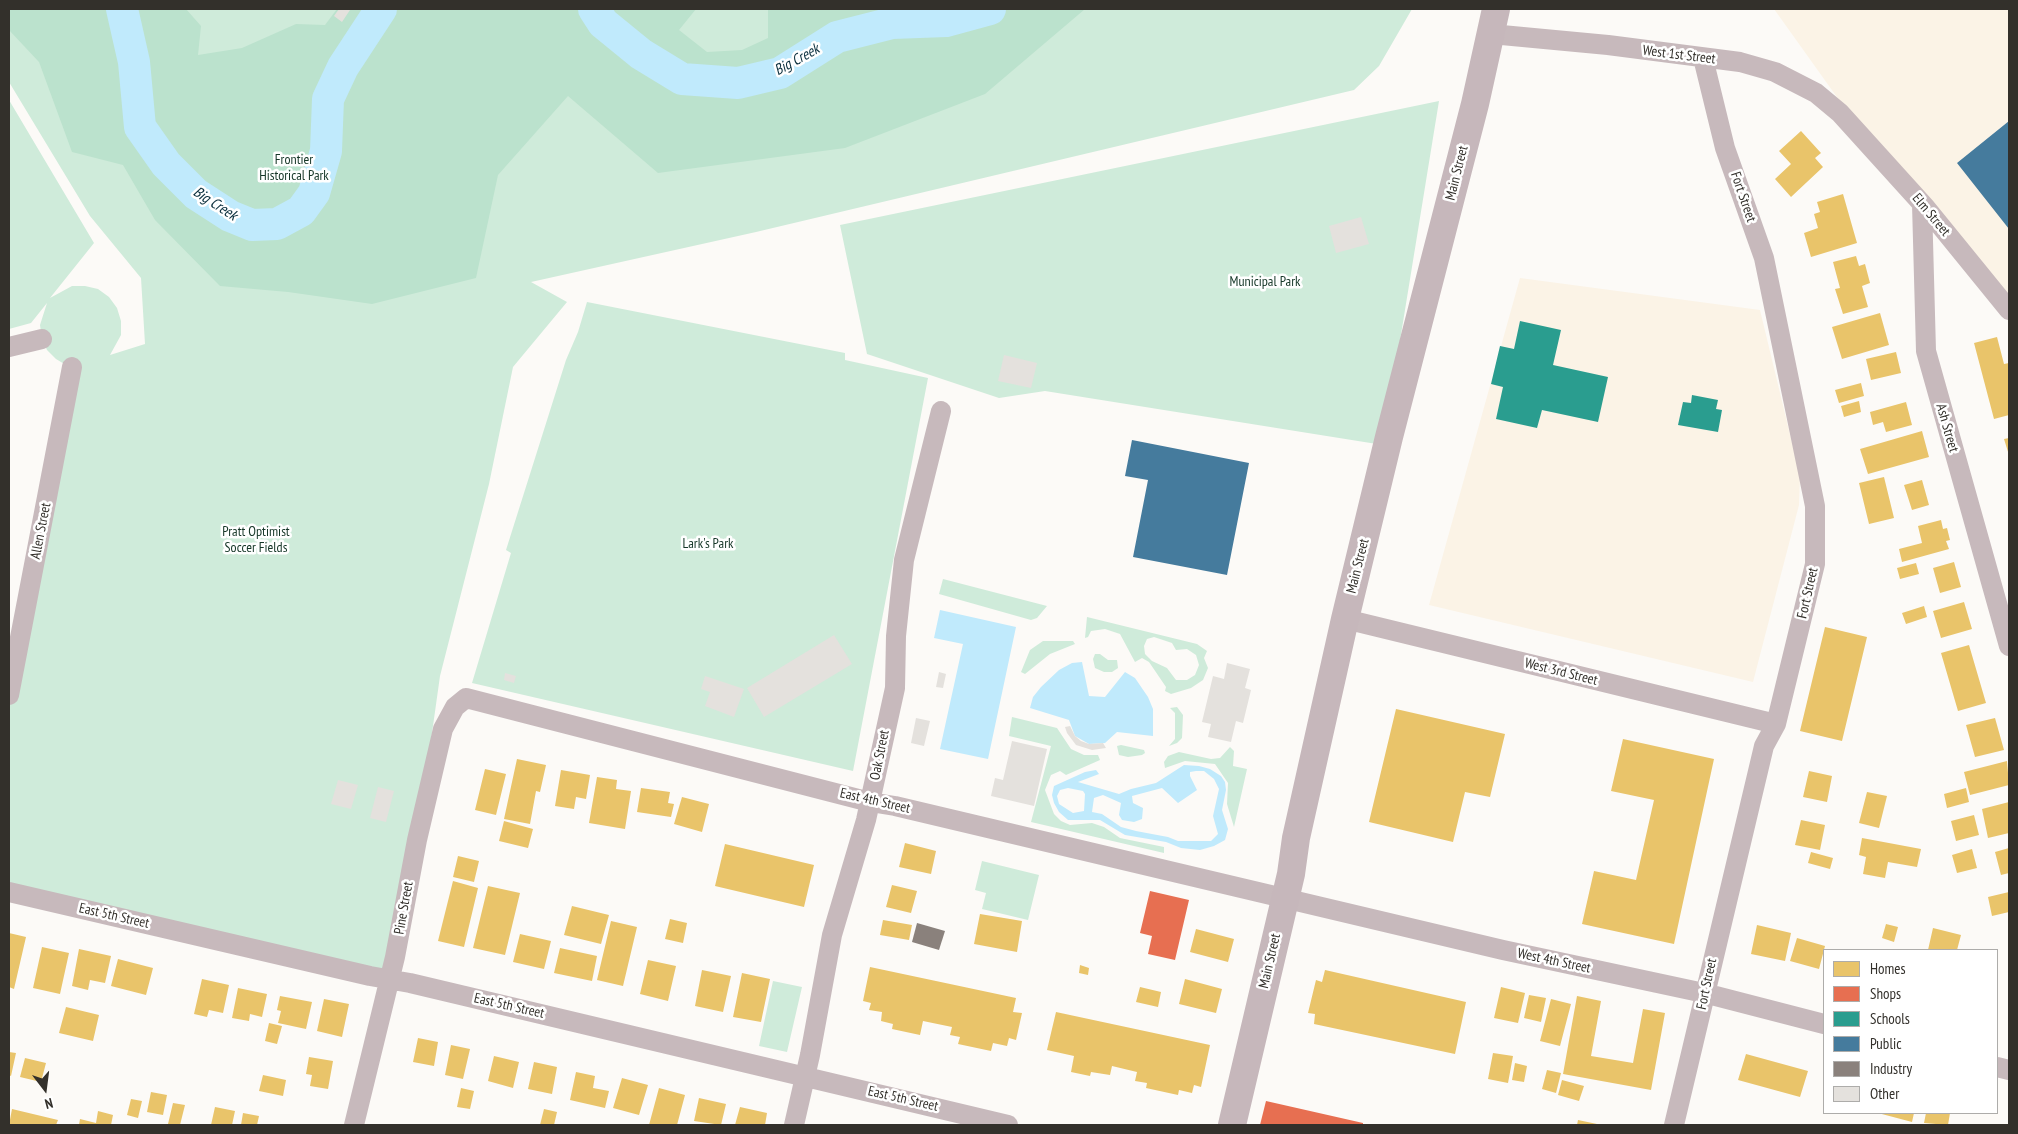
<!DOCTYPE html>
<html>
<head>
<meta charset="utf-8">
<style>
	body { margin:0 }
	#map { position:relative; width:2018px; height:1134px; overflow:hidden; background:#fcfaf7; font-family:"PT Sans Narrow",sans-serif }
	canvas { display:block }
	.frame { position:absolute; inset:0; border:10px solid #33302b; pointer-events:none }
	.legend { position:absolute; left:1823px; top:949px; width:175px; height:165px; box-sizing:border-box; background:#fff; border:1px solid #adacaa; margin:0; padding:6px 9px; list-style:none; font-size:15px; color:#33302b }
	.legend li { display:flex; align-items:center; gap:10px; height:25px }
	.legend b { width:25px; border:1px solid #adacaa }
	.north { position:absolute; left:20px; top:1064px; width:50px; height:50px; -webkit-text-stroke:4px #fff; paint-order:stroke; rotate:165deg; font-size:14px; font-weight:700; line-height:20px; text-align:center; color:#33302b }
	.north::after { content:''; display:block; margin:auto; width:18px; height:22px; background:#33302b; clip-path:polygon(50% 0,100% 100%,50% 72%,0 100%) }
</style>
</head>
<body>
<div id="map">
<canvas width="2018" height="1134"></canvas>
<div class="frame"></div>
<ul class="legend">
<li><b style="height:14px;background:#e9c46a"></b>Homes</li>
<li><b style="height:14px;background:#e76f51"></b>Shops</li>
<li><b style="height:14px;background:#2a9d8f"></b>Schools</li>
<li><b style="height:14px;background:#457b9d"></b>Public</li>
<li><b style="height:14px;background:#8a817c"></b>Industry</li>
<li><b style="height:14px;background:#e4e1dd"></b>Other</li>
</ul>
<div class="north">N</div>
</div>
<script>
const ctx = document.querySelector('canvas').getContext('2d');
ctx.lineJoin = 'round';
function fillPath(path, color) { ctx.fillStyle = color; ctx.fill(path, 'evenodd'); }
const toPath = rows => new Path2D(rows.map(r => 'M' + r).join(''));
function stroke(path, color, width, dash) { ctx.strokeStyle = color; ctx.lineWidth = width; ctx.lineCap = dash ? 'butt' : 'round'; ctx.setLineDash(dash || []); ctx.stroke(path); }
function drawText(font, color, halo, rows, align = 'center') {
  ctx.font = font + ' "PT Sans Narrow",sans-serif'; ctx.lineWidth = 5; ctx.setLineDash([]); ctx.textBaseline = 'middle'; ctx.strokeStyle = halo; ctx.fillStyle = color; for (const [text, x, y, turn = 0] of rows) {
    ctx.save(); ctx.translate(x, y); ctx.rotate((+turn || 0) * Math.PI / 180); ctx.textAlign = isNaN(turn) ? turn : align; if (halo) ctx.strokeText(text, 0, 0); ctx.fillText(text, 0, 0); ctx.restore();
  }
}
const built = toPath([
	[1774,9,2009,9,2009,304,1879,156],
	[1520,278,1760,310,1800,476,1799,505,1753,682,1429,605]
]);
const green = toPath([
	[9,9,1412,9,1379,66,1354,90,756,232,531,282,567,302,513,367,489,484,440,676,417,840,390,980,9,892,9,695,66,365,56,359,47,350,42,339,40,325,47,303,31,323,9,329,9,100,94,243,50,298,72,286,85,286,98,289,109,297,117,308,121,321,121,335,110,355,145,344,141,278,90,216,9,82],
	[1439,101,1383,445,1045,391,999,398,867,354,840,225],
	[587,302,845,353,845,360,928,378,853,771,472,683,511,553,506,550,566,360,578,332],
	[943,579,1047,606,1037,618,1031,620,939,594],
	[1087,617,1197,644,1207,651,1204,658,1208,668,1203,680,1191,688,1171,694,1165,691,1166,687,1149,662,1142,658,1135,662,1120,634,1105,629,1091,631,1088,637,1085,638],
	[1154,637,1172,643,1176,650,1187,649,1196,655,1199,665,1195,675,1187,680,1176,680,1167,668,1152,661,1145,654,1144,646,1147,639],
	[1043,641,1073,641,1075,644,1050,654,1025,674,1021,672,1030,650],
	[1095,654,1100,654,1108,660,1117,660,1118,668,1112,672,1104,672,1095,668,1093,659],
	[1177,707,1183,715,1182,738,1177,743,1169,746,1175,739,1175,713,1170,708],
	[1012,717,1057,728,1071,749,1084,755,1098,755,1100,760,1066,775,1060,771,1051,775,1045,790,1054,814,1061,821,1070,825,1092,823,1104,827,1120,838,1164,847,1164,853,1031,822,1051,746,1009,736],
	[1121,745,1144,750,1145,753,1142,755,1128,757,1119,755,1117,746],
	[1230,747,1234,751,1233,766,1247,769,1234,827,1227,804,1228,783,1215,764,1185,761,1165,768,1164,762,1168,756,1179,752,1211,759,1220,758],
	[982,861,1039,875,1028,920,982,909,986,893,975,890],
	[773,981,802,987,787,1052,759,1046]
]);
const forest = toPath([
	[9,9,186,9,201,26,198,55,242,48,296,24,325,25,337,9,696,9,679,30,707,52,742,50,768,38,768,9,1085,9,985,94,845,148,658,173,568,96,498,175,476,278,372,304,288,292,220,286,155,220,123,165,72,152,39,62,9,30]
]);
const water = toPath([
	[940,610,1016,627,988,759,940,749,963,644,934,638],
	[1082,662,1089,696,1105,697,1125,672,1135,678,1148,697,1153,709,1153,736,1117,732,1105,743,1089,744,1075,736,1069,720,1030,708,1033,697,1041,687,1059,670,1072,663],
	[1184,765,1199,766,1210,769,1221,776,1225,782,1226,790,1222,810,1228,829,1225,840,1214,846,1200,850,1181,848,1166,842,1125,835,1100,820,1068,820,1059,812,1054,803,1052,795,1054,786,1085,772,1096,770,1099,774,1078,782,1119,794,1131,789,1156,783],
	[1196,771,1204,771,1214,779,1219,789,1213,816,1218,834,1211,841,1178,841,1168,837,1136,831,1121,827,1102,814,1092,812,1094,798,1103,795,1121,803,1119,815,1122,820,1134,822,1142,819,1143,808,1133,803,1132,796,1162,788,1178,803,1197,790,1190,776,1190,772],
	[1068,788,1083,791,1085,794,1084,811,1073,813,1059,804,1057,796,1060,790]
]);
const homes = toPath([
	[1801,131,1821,153,1815,158,1823,167,1791,197,1775,179,1791,164,1779,151],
	[1843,194,1857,243,1811,257,1804,233,1818,228,1814,214,1820,212,1817,202],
	[1856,256,1859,266,1865,264,1870,283,1862,286,1868,307,1843,314,1835,289,1840,288,1833,262],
	[1880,313,1889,345,1842,359,1832,327],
	[1997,337,2004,364,2009,363,2009,415,1994,419,1974,343],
	[1896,352,1901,373,1871,380,1866,359],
	[1861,383,1864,396,1839,403,1835,390],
	[1859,401,1861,412,1844,417,1841,406],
	[1906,402,1912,425,1886,432,1883,422,1873,425,1870,412],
	[1922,431,1929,457,1868,474,1860,449],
	[2009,438,2009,455,2004,439],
	[1884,477,1894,518,1869,524,1859,483],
	[1922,480,1929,505,1912,510,1904,485],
	[1941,520,1943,529,1947,528,1950,540,1946,541,1949,549,1902,562,1899,549,1922,543,1918,526],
	[1954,562,1961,587,1940,593,1933,568],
	[1916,563,1919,574,1900,579,1897,568],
	[1964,602,1972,629,1941,638,1933,611],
	[1924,606,1927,617,1906,624,1902,613],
	[1825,627,1867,637,1842,741,1800,731],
	[1969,645,1986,703,1958,711,1941,653],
	[1396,709,1505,734,1490,797,1465,792,1453,842,1369,822],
	[1995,718,2004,750,1975,757,1966,725],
	[1623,739,1714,759,1674,944,1582,924,1594,871,1636,880,1654,800,1611,791],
	[517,759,546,765,540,792,536,791,530,824,504,819],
	[2007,761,2009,785,1970,795,1964,772],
	[485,769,506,774,496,815,475,810],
	[561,770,590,775,586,799,576,797,574,809,555,806],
	[1809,771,1832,776,1827,802,1803,797],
	[597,777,617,780,616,789,631,791,625,829,589,823],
	[641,788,670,792,668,803,674,804,671,817,637,812],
	[1966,788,1969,802,1947,808,1944,794],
	[1867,792,1887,796,1879,828,1859,823],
	[682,797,709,804,702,832,674,824],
	[2009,802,2009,833,1988,838,1982,809],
	[1974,815,1979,835,1956,841,1951,821],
	[1801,820,1825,825,1820,850,1795,845],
	[504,821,533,829,528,848,499,841],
	[1862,838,1921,849,1917,867,1888,862,1885,878,1863,874,1866,857,1859,855],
	[905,843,936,851,931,874,899,867],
	[725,844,814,865,804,907,715,886],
	[2009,848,2009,873,2001,875,1995,852],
	[1972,849,1977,868,1957,873,1952,855],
	[1811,852,1833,858,1830,869,1808,863],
	[458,856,479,861,474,882,453,877],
	[453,881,478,888,464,947,438,941],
	[892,885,917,891,911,913,886,907],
	[488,886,520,893,505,955,473,948],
	[2009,892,2009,912,1992,916,1988,897],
	[572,906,609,915,601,944,564,935],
	[980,914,1022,921,1017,952,974,944],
	[670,919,687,923,683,943,665,939],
	[883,920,912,925,909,940,880,935],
	[611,921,637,927,623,986,597,980],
	[1886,924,1898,927,1894,942,1882,938],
	[1757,925,1791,933,1785,961,1751,954],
	[1933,928,1961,935,1957,950,1928,950],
	[1196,929,1234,939,1228,962,1190,952],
	[9,933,26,937,14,989,9,987],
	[520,934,551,941,544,969,513,962],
	[1797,938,1825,946,1819,969,1790,961],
	[42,947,69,953,60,994,33,988],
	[560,948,597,956,592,981,554,973],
	[79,949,111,956,105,983,90,980,88,990,72,986],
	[118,959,153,968,146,995,111,986],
	[648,960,676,966,668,1001,640,994],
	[1080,965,1089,968,1088,975,1079,973],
	[870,967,1016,998,1013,1012,1022,1013,1016,1040,1009,1038,1007,1046,993,1043,991,1051,958,1044,960,1037,950,1035,952,1027,923,1021,920,1035,892,1029,893,1024,881,1021,882,1012,869,1010,871,1003,863,1001],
	[702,970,731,976,723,1012,695,1006],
	[1325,970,1466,1002,1455,1054,1314,1024,1315,1014,1308,1013,1316,980,1322,982],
	[742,973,770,979,761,1022,733,1017],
	[202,979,229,985,223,1013,209,1010,207,1017,194,1014],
	[1185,979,1222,989,1216,1013,1179,1004],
	[1140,987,1161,992,1158,1007,1136,1002],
	[1501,987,1525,993,1518,1023,1494,1018],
	[238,988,267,994,262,1017,250,1014,249,1021,232,1018],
	[1529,995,1546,998,1541,1022,1524,1018],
	[280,996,312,1002,306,1029,278,1023,281,1011,277,1010],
	[1577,996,1601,1001,1591,1056,1633,1063,1643,1009,1665,1013,1651,1090,1563,1074],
	[324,999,349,1004,342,1037,317,1031],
	[1551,999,1571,1004,1560,1046,1540,1041],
	[66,1007,99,1015,93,1041,59,1033],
	[1056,1012,1210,1045,1201,1087,1194,1085,1192,1093,1179,1090,1178,1095,1146,1088,1147,1083,1135,1081,1137,1072,1112,1066,1110,1075,1091,1072,1090,1076,1071,1072,1074,1056,1047,1050],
	[269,1023,282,1026,277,1044,265,1041],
	[418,1038,438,1042,434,1066,413,1062],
	[451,1045,470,1049,463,1079,445,1075],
	[9,1052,16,1053,11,1076,9,1075],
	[1493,1053,1513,1056,1508,1083,1488,1079],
	[1746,1054,1808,1071,1800,1097,1738,1080],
	[494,1056,519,1062,513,1088,488,1081],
	[309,1057,333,1061,328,1089,310,1086,312,1075,306,1074],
	[25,1058,46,1063,41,1082,20,1077],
	[534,1062,557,1067,552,1094,528,1089],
	[1515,1063,1527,1066,1524,1082,1512,1080],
	[1547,1070,1561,1073,1556,1093,1542,1089],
	[576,1072,595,1076,593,1088,609,1091,605,1108,570,1100],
	[263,1075,286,1080,283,1096,259,1091],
	[622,1078,648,1085,639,1115,613,1108],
	[1562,1080,1584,1086,1579,1101,1558,1095],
	[461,1088,474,1091,470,1109,457,1107],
	[659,1088,685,1095,677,1125,649,1125],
	[151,1092,167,1095,163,1115,147,1112],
	[699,1098,726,1104,721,1125,694,1121],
	[131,1099,142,1101,138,1118,127,1115],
	[173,1103,185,1105,180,1125,168,1124],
	[215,1107,235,1111,232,1125,211,1125],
	[740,1107,767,1113,765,1125,735,1125],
	[12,1109,58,1120,56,1125,9,1125],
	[544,1109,557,1112,554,1125,540,1125],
	[98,1111,113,1115,111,1125,79,1125,80,1119,96,1123],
	[243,1113,259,1116,257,1125,241,1125],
	[1878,1113,1914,1113,1912,1122],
	[1926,1113,1950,1113,1948,1125,1924,1123],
	[1578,1120,1597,1124,1597,1125,1577,1125]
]);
const shops = toPath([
	[1150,891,1189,900,1175,960,1148,954,1152,936,1140,933],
	[1266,1101,1363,1123,1363,1125,1260,1125]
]);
const schools = toPath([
	[1520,321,1561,330,1553,365,1608,377,1598,422,1542,410,1537,428,1496,419,1503,387,1491,384,1500,346,1514,349],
	[1692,395,1718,400,1716,409,1722,410,1718,432,1678,425,1683,402,1691,403]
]);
const public = toPath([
	[2009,121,2009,229,1957,163],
	[1132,440,1249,463,1227,575,1133,557,1148,480,1125,476]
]);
const industry = toPath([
	[917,923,945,931,939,950,912,942]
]);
const river = toPath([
	[122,9,134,62,140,127,166,164,196,194,230,216,252,225,277,224,301,211,314,193,326,151,328,99,343,67,381,9],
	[594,9,603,23,641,54,682,79,738,83,780,73,837,37,892,23,946,21,990,9]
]);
const building = toPath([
	[339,9,350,10,342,22,334,16],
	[1361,217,1369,244,1336,253,1329,226],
	[1004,355,1037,363,1031,388,998,381],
	[834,635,852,664,764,717,747,688],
	[1227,663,1250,669,1245,688,1251,690,1243,723,1236,721,1231,742,1208,737,1211,724,1202,722,1213,676,1224,679],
	[939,672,946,674,943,688,936,687],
	[505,673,516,676,514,683,504,680],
	[705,676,744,689,734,717,705,706,710,692,701,689],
	[916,718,930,721,924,746,911,743],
	[1070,726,1075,736,1081,741,1089,744,1103,743,1106,748,1092,750,1076,745,1067,733,1065,727],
	[1012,741,1047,749,1034,806,991,796,995,778,1003,780],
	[338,780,358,785,351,809,331,804],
	[378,787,394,791,386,822,370,818]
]);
const street = toPath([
	[1491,34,1608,45,1740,62,1775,72,1816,93,1840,113,1926,208,2009,310],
	[1922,204,1926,351,2009,646],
	[9,347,42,339],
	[1345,619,1776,724],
	[9,695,72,367],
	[9,892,370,976,410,983,1008,1125],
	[1997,1067,2009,1070],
	[354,1125,395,957,417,840,443,729,455,707,466,698,870,802,895,806,1503,950,1704,993,1824,1024],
	[794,1125,810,1055,832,935,866,820,895,688,896,636,904,560,941,411],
	[1674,1125,1764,746,1776,724,1815,564,1815,506,1764,258,1725,148,1703,58]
]);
const secondary = toPath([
	[1232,1125,1291,874,1296,838,1345,619,1389,437,1475,104,1496,9]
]);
const streetNames = [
	["West 1st Street",1679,55,7],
	["Main Street",1457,173,-76],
	["Fort Street",1743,197,71],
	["Elm Street",1931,215,50],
	["Ash Street",1947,428,74],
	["Allen Street",41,531,-79],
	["Main Street",1358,566,-76],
	["Fort Street",1808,593,-77],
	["West 3rd Street",1561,672,14],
	["Oak Street",880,755,-79],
	["East 4th Street",875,801,13],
	["Pine Street",404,908,-80],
	["East 5th Street",114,916,13],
	["Main Street",1270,961,-77],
	["West 4th Street",1554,961,12],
	["Fort Street",1707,984,-78],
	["East 5th Street",509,1006,13],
	["East 5th Street",903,1099,13]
];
const parkNames = [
	["Frontier",294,160],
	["Historical Park",294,176],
	["Municipal Park",1265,282],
	["Pratt Optimist",256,532],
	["Soccer Fields",256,548],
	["Lark's Park",708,544]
];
const waterNames = [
	["Big Creek",797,60,-29],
	["Big Creek",215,204,33]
];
fillPath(built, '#fbf3e6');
fillPath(green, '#cfebda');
fillPath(forest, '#bbe2cd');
fillPath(water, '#c0eafc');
fillPath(homes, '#e9c46a');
fillPath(shops, '#e76f51');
fillPath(schools, '#2a9d8f');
fillPath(public, '#457b9d');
fillPath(industry, '#8a817c');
stroke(river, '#c0eafc', 32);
fillPath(building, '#e4e1dd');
stroke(street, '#c7b9bc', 20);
stroke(secondary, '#c6b7bb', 28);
drawText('14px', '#33302b', '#fff', streetNames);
drawText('14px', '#153627', '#fff', parkNames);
drawText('italic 15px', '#092e3c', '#fff', waterNames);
</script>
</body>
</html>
